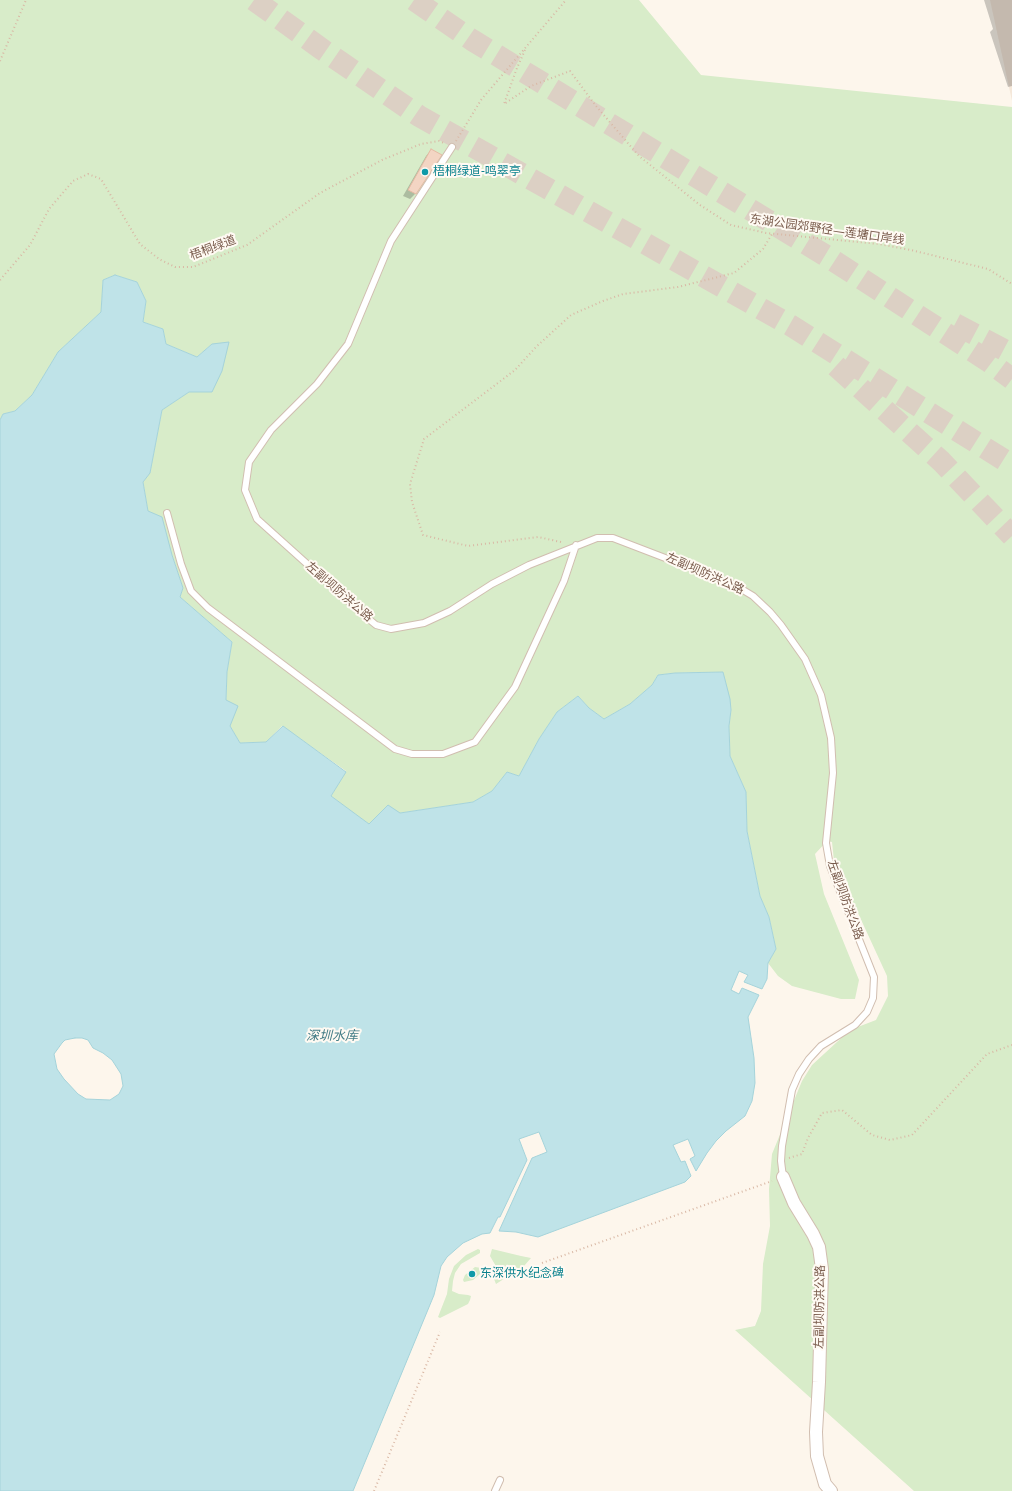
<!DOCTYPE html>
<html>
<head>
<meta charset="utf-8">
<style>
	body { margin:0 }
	canvas { display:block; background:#fdf6ec }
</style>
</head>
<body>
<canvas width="1012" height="1491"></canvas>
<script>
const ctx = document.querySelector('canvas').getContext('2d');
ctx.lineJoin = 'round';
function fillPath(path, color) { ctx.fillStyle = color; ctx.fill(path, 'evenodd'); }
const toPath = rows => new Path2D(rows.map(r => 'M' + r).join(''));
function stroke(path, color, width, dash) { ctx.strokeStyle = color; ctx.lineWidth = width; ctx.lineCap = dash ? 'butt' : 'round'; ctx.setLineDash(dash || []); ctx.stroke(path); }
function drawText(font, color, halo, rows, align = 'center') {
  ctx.font = font + ' "Noto Sans","Noto Sans SC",sans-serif'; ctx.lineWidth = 4; ctx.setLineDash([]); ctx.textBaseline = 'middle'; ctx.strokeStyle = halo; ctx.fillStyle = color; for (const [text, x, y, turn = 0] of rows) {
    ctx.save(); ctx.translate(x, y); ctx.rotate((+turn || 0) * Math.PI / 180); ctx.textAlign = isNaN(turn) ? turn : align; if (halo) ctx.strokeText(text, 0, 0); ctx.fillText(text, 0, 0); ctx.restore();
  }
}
const residential = toPath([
	[990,0,1012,0,1012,101]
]);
const green = toPath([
	[0,0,639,0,701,75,1012,107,1012,1491,914,1491,735,1330,755,1326,761,1311,763,1264,770,1226,769,1189,772,1154,802,1081,812,1065,850,1030,876,1020,888,996,887,976,834,861,832,842,827,841,815,854,824,894,859,980,855,999,841,999,792,986,778,976,768,963,776,949,769,917,760,896,747,831,746,792,730,756,729,726,731,710,723,672,675,673,658,675,652,685,630,704,604,719,589,708,578,696,557,712,539,739,519,776,507,772,492,791,473,802,400,813,369,825,331,796,346,771,282,726,266,742,240,743,230,726,226,700,227,672,232,642,180,597,183,588,172,555,148,511,143,482,150,472,162,410,189,392,212,344,197,357,166,344,163,329,143,322,146,301,137,282,115,275,103,280,101,312,58,352,32,395,15,411,3,414,0,420],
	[478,1249,480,1250,480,1253,461,1264,455,1273,453,1281,452,1291,459,1294,468,1295,471,1296,470,1300,468,1304,440,1318,438,1317,447,1294,449,1279,454,1266,466,1255],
	[492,1249,521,1256,531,1258,524,1266,496,1284,494,1279,497,1268,490,1256],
	[475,1267,481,1268,480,1274,473,1280,464,1282,463,1280,465,1275]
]);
const water = toPath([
	[115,275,137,282,146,301,143,322,163,329,166,344,197,357,212,344,229,342,222,371,212,392,189,392,162,410,150,473,143,482,148,511,162,517,172,555,183,588,180,597,232,642,227,672,226,700,238,706,230,726,240,743,266,742,283,726,346,772,331,796,369,824,388,805,400,813,473,802,492,791,507,772,519,776,539,739,557,712,578,696,589,708,604,719,630,704,652,685,658,675,675,673,723,672,730,699,731,710,729,726,730,756,746,792,747,831,760,896,769,917,776,949,768,963,767,979,762,989,744,982,748,975,739,971,731,990,739,994,742,988,759,995,748,1017,754,1058,755,1083,752,1101,745,1116,726,1131,716,1141,707,1153,696,1171,690,1159,695,1156,688,1139,673,1145,681,1162,685,1161,691,1176,685,1182,538,1237,516,1232,499,1231,532,1158,547,1152,539,1132,519,1139,527,1160,500,1217,498,1217,490,1233,482,1234,463,1243,447,1257,441,1266,434,1295,353,1491,0,1491,0,420,3,414,15,411,32,395,58,352,101,312,103,280,115,275],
	[75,1038,82,1038,88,1040,93,1048,103,1053,112,1060,121,1074,123,1086,119,1094,110,1100,86,1099,78,1094,64,1079,57,1069,54,1054,62,1043,65,1040,75,1038]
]);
const shadow = toPath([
	[984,0,1012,0,1012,86,1008,87,990,32,993,29],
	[431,150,440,155,415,194,410,199,403,196,426,156]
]);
const building = toPath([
	[431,149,442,155,416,194,408,190,431,149]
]);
const motorwayTunnel = toPath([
	[254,0,323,50,419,116,790,325,1012,465],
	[414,0,472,40,828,257,988,361,1012,379],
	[955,324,1012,354],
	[836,366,941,461,1012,536]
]);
const path = toPath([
	[525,50,517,68,504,104,531,86,570,71,596,106,639,156,700,205,731,225,766,233,879,244,911,250,988,269,1012,284],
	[0,61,26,0],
	[456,141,481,100,566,0],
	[0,280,30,245,49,209,73,181,88,174,101,179,140,244,159,259,175,267,193,267,247,245,320,193,382,160,421,144,439,141,444,143],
	[561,542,538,537,468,546,423,535,412,502,410,484,424,439,515,370,536,347,571,315,603,301,623,294,678,287,734,273,763,249,772,234],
	[789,1158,802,1154,808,1138,822,1113,842,1110,872,1135,890,1140,912,1135,987,1054,1012,1045],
	[542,1263,772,1181],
	[374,1491,440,1332]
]);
const service = toPath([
	[452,147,391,241,348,344,317,384,271,430,249,462,245,490,257,519,365,616,376,625,391,629,424,623,450,611,492,584,529,565,597,538,613,538,733,584,753,596,770,612,781,625,805,659,821,695,831,738,833,773,826,843,830,866,874,977,873,998,867,1012,855,1025,821,1046,809,1059,799,1074,792,1090,782,1146,781,1161,783,1177],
	[167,513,181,564,191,591,208,608,395,749,412,754,443,754,475,742,515,687,564,581,576,545],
	[495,1491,500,1480]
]);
const minor = toPath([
	[783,1177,794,1203,813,1234,819,1247,822,1269,819,1382,816,1432,817,1456,825,1484,831,1491]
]);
const markers = [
	[425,172,4,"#0f9aa8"],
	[472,1274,4,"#0f9aa8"]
];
const cultureNames = [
	["梧桐绿道-鸣翠亭",433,172],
	["东深供水纪念碑",480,1274]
];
const streetNames = [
	["东湖公园郊野径—莲塘口岸线",827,230,8],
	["梧桐绿道",213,248,-21],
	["左副坝防洪公路",705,574,24],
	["左副坝防洪公路",339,592,41],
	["左副坝防洪公路",845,900,70],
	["左副坝防洪公路",820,1307,-89]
];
const waterNames = [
	["深圳水库",332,1036]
];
fillPath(residential, '#f5e8da');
fillPath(green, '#d8ecc9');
fillPath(water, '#bfe3e8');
stroke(water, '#a5d3da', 1);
fillPath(shadow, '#0003');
fillPath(building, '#f3d5c3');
stroke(building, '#e6bba3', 1);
stroke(motorwayTunnel, '#dcd0c4', 22, [22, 11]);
stroke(service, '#d1beb0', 8);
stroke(minor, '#d1beb0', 14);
stroke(path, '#d9b8a5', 2, [1, 3]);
stroke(service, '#fff', 6);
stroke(minor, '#fff', 12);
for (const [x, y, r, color] of markers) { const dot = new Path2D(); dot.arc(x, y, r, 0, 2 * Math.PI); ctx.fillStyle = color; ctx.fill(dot); stroke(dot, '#fffaf3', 1.5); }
drawText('12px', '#0d838f', '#fffaf3', cultureNames, 'left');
drawText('12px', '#7a5c4d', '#fffaf3', streetNames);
drawText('italic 13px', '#437c86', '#fffaf3', waterNames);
</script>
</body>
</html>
